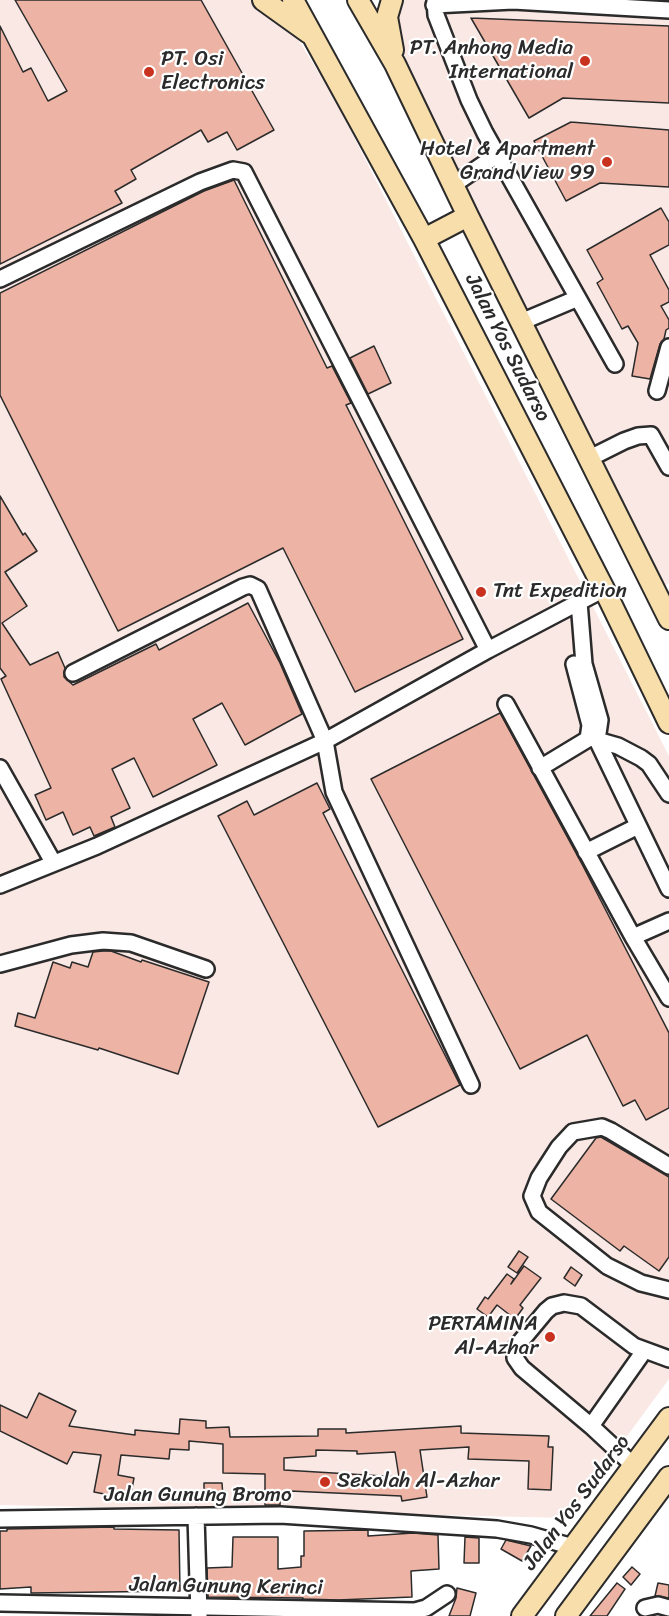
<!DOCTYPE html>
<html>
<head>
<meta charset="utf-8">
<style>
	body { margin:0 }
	canvas { display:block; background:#fff }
</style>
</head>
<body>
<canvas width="669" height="1616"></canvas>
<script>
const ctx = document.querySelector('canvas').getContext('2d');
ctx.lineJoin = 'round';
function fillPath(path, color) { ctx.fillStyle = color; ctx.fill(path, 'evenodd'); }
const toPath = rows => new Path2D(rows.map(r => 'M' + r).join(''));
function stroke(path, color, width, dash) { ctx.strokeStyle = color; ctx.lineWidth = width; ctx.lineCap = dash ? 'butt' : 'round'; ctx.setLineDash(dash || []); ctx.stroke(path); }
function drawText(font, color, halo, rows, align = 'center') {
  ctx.font = font + ' Sriracha,sans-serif'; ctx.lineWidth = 4.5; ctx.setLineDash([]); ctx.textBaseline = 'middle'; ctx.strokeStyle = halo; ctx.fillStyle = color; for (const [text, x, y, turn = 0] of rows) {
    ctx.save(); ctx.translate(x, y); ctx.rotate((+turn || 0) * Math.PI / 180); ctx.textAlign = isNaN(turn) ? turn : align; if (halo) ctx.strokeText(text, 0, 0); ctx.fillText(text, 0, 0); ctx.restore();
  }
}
const built = toPath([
	[0,0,274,0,333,96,669,756,669,1379,567,1518,0,1505],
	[395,0,669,0,669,583,656,591,395,64]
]);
const building = toPath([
	[15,0,201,0,274,130,237,150,227,132,208,142,201,130,131,170,136,179,115,191,122,203,0,264,0,26,23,72,31,68,48,101,67,91,15,0],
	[471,18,669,26,669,103,563,98,529,118,471,18],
	[571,122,669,130,669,187,600,183,566,201,534,141,571,122],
	[234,180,327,368,332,366,351,403,346,405,463,639,355,692,283,548,118,631,0,395,0,293,204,191,234,180],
	[661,208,669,222,669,245,650,255,669,290,669,302,661,306,669,320,669,328,666,330,664,339,660,344,650,379,632,376,638,343,628,326,622,329,597,283,603,279,587,250,661,208],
	[374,346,391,383,368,394,350,358,374,346],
	[0,496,23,535,25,533,37,551,5,572,27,606,2,623,30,665,58,652,65,668,64,677,73,685,156,644,159,650,248,603,280,663,302,714,245,745,222,703,193,719,217,765,153,797,134,758,112,769,130,808,111,817,115,827,94,836,90,827,73,835,63,812,46,820,35,795,51,788,1,679,6,676,0,668,0,496],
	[500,713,583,866,669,1033,669,1108,646,1120,635,1100,623,1106,587,1035,520,1069,371,779,500,713],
	[317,783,330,809,323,813,460,1085,378,1127,218,816,247,801,254,815,317,783],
	[103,951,111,951,141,962,142,960,209,982,178,1074,99,1048,98,1050,15,1026,18,1013,35,1018,53,962,70,968,72,962,88,967,93,952,103,951],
	[601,1137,669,1177,669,1257,659,1271,624,1246,620,1251,551,1199,596,1138,601,1137],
	[519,1251,528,1257,517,1273,508,1267,519,1251],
	[524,1266,541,1278,520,1305,523,1308,515,1319,497,1305,488,1317,477,1309,485,1297,488,1299,507,1274,514,1279,511,1284,524,1266],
	[571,1267,582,1275,575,1286,564,1278,571,1267],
	[39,1393,76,1411,69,1426,135,1435,135,1430,179,1434,180,1419,206,1421,206,1428,229,1427,230,1437,318,1436,318,1429,346,1429,346,1433,461,1426,461,1433,549,1436,548,1447,553,1447,551,1490,528,1489,529,1461,468,1459,469,1447,420,1450,427,1497,402,1501,401,1496,290,1491,290,1500,280,1500,280,1505,265,1505,265,1474,223,1473,223,1444,189,1441,189,1450,170,1449,169,1459,121,1455,118,1475,134,1478,130,1499,94,1492,101,1455,73,1452,67,1464,0,1431,0,1405,27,1418,39,1393],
	[316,1450,357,1451,357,1454,395,1452,399,1477,284,1470,284,1458,316,1456,316,1450],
	[204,1483,222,1483,223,1497,204,1497,204,1483],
	[114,1527,114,1529,179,1530,180,1591,31,1593,31,1587,0,1589,0,1531,7,1531,7,1529,114,1527],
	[368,1530,368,1536,413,1533,438,1535,439,1569,411,1571,412,1597,338,1600,303,1599,303,1598,208,1597,207,1568,232,1567,233,1537,278,1537,278,1569,301,1567,301,1556,304,1556,304,1531,368,1530],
	[465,1537,479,1538,479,1563,464,1563,465,1537],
	[506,1540,531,1546,522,1561,501,1549,506,1540],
	[632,1567,640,1574,631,1585,623,1577,632,1567],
	[617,1583,625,1589,607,1616,590,1616,617,1583],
	[658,1583,669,1585,669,1598,655,1596,658,1583],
	[457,1588,476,1593,470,1616,449,1616,456,1598,457,1588]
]);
const minor = toPath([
	[435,0,436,15,469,100,485,133,615,364],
	[434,5,513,1,669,10],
	[453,185,497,155],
	[0,279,200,182,233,170,244,172,488,650],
	[521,322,578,298],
	[657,391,669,347],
	[590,458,624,441,638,436,651,435,669,467],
	[579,602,584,664,600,720,597,740,669,889],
	[73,673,243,587,250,585,258,589,325,741,334,792,471,1085],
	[506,704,633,937,669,998],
	[597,740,618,746,641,758,649,764,669,794],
	[0,768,53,862],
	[540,768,588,739,590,725,574,664],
	[586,852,638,826],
	[0,885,97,846,325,741,488,650,604,589],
	[633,937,669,921],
	[0,964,71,945,103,941,131,943,206,969],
	[669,1166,611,1131,602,1127,573,1132,559,1147,539,1178,532,1196,539,1212,607,1266,641,1283,669,1290],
	[591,1426,644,1351],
	[634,1466,591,1426,522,1368,515,1358,516,1347,546,1311,552,1306,564,1303,581,1306,634,1346,669,1359],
	[196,1516,199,1615],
	[0,1519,280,1515,497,1529,531,1535,573,1547],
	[0,1603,415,1611,426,1608,447,1594],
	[645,1608,658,1605,669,1608]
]);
const major = toPath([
	[263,0,309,33],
	[293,0,424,239,604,589,669,723],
	[358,0,395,64,468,216,669,619],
	[392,0,387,17,393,50],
	[424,239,468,216],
	[522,1616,669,1418],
	[566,1616,669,1477]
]);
const markers = [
	[585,61,6,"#c8321e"],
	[149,72,6,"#c8321e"],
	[607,162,6,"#c8321e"],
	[481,592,6,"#c8321e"],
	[550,1337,6,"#c8321e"],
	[325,1482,6,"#c8321e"]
];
const poiNames = [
	["PT. Anhong Media",573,49],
	["International",573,73],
	["PT. Osi",161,60,"left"],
	["Electronics",161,84,"left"],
	["Hotel & Apartment",595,150],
	["Grand View 99",595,174],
	["Tnt Expedition",493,592,"left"],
	["PERTAMINA",538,1325],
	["Al-Azhar",538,1349],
	["Sekolah Al-Azhar",337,1482,"left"]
];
const streetNames = [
	["Jalan Yos Sudarso",507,348,63],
	["Jalan Gunung Bromo",198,1496],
	["Jalan Yos Sudarso",577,1503,-53],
	["Jalan Gunung Kerinci",226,1587,1]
];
fillPath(built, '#fae8e4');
fillPath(building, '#edb4a5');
stroke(building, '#2b2b2b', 1.5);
stroke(minor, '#2b2b2b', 20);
stroke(major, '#2b2b2b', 24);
stroke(minor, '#fff', 15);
stroke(major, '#f8deab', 20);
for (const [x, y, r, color] of markers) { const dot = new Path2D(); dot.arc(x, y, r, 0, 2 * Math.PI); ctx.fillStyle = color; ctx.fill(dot); stroke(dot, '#fff', 2); }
drawText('21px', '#2b2b2b', '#fff', poiNames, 'right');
drawText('21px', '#2b2b2b', '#fff', streetNames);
</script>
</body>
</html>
